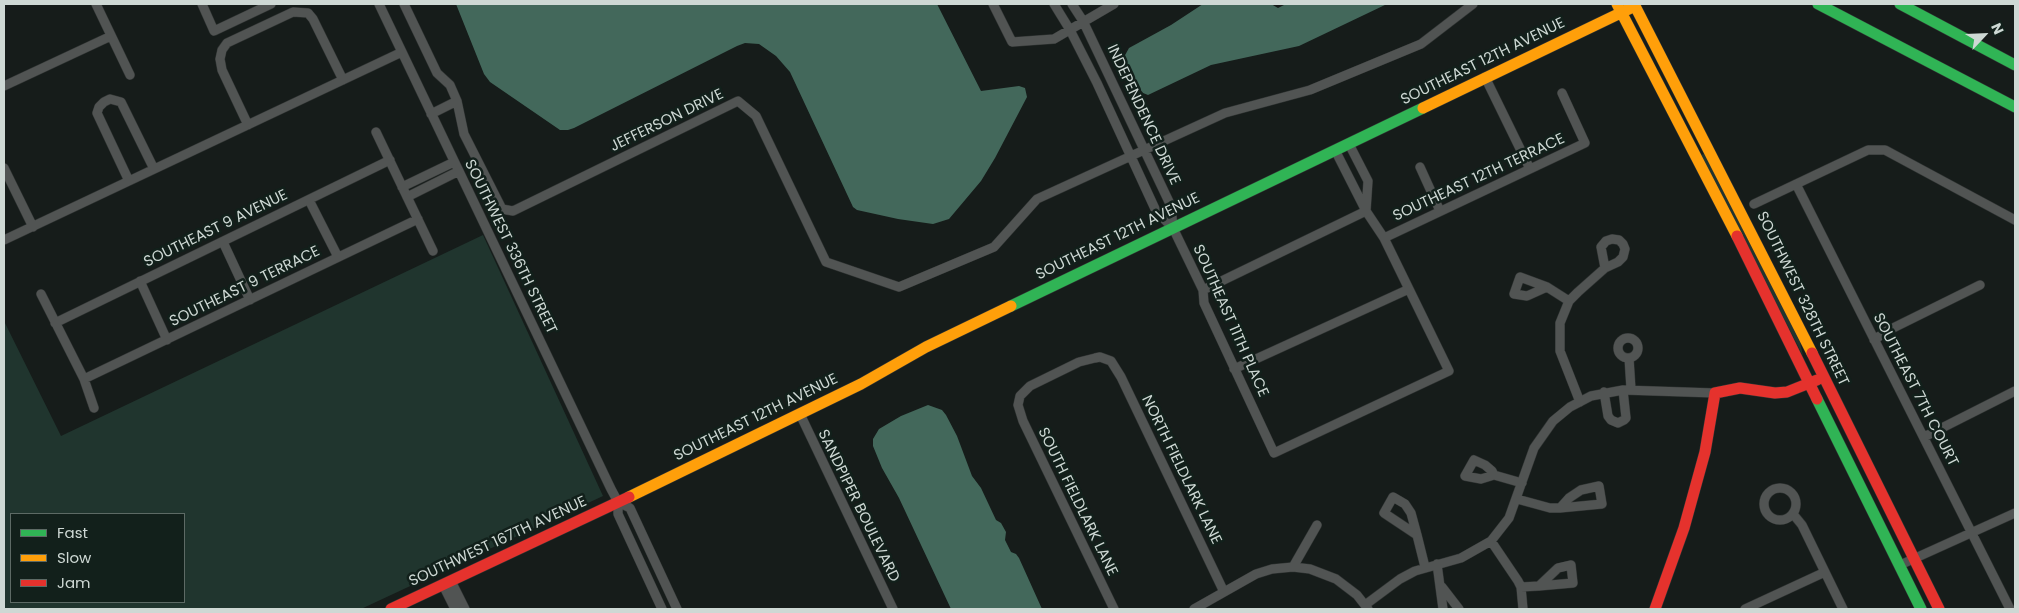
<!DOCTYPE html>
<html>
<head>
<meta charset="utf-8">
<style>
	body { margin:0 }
	#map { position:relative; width:2019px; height:613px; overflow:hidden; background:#161c1a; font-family:Poppins,sans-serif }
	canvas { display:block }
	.frame { position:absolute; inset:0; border:5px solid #ced8d4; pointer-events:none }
	.legend { position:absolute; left:10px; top:513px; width:175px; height:90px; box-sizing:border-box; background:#12201b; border:1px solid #5d6a65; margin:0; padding:6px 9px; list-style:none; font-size:15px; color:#ced8d4 }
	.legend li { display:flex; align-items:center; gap:10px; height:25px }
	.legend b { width:25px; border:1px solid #5d6a65 }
	.north { position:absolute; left:1959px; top:10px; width:50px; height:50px; -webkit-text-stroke:4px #12201b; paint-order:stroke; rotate:65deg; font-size:14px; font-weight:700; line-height:20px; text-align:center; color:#ced8d4 }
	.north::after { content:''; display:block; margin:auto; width:18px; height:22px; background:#ced8d4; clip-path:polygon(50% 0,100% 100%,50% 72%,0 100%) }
</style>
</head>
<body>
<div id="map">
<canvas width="2019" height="613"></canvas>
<div class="frame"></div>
<ul class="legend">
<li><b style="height:6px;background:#30b455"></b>Fast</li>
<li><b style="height:6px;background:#ff9f0a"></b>Slow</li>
<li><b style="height:6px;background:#e5322d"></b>Jam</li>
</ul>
<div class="north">N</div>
</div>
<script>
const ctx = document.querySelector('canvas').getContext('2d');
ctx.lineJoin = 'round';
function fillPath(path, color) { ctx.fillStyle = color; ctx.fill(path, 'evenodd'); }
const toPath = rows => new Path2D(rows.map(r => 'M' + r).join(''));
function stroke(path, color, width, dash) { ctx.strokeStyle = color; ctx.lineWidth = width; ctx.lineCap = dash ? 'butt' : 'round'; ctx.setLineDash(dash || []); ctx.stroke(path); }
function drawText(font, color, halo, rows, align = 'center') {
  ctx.font = font + ' Poppins,sans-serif'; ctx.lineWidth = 5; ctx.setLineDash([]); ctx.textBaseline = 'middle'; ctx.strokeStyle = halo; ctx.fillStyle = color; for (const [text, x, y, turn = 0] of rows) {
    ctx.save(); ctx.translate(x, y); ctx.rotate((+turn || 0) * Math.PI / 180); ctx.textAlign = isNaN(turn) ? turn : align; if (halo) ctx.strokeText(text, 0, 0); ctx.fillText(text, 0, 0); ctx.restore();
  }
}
const green = toPath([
	[1704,154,1710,161,1800,342,1803,356,1701,155],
	[483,235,603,496,361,609,4,609,4,321,61,436],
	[11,514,184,514,184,602,11,602]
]);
const water = toPath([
	[456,4,937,4,981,91,1019,86,1025,88,1027,97,995,158,981,181,949,219,933,224,898,219,857,210,853,207,790,72,776,56,759,44,745,43,737,46,574,128,568,130,560,130,490,82,484,74],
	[1203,4,1271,4,1278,8,1286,4,1387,4,1299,46,1211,65,1148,95,1143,93,1125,69,1124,57,1129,48,1171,25],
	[928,405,942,410,946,415,957,436,972,476,981,488,996,520,1001,523,1006,532,1005,540,1011,552,1016,554,1019,558,1042,609,951,609,899,498,882,468,873,446,873,439,879,429,901,416]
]);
const street = toPath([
	[96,4,130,75],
	[202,4,214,31,271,4],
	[379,4,611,489,618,502,618,514,662,609],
	[404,4,437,73,450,85,457,101,464,134,502,209,513,211,738,101,756,116,826,262,899,287,994,247,1037,199,1225,113,1310,90,1421,44,1473,4],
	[993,4,1012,42,1054,39,1114,4],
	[1054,4,1070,30,1097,83,1156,211,1173,228,1203,290,1204,303,1274,453,1449,371,1384,238,1366,211,1335,150],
	[1072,4,1083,21,1171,206,1173,228],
	[1485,77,1530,169],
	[4,86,111,36],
	[431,114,457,101],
	[248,125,222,70,220,59,222,50,227,43,293,12,308,13,313,19,343,80],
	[376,132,433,251],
	[1349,144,1368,181,1366,211],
	[1420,167,1440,211],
	[4,168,33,227],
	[129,181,97,113,99,107,104,102,110,99,121,102,154,169],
	[1796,184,2010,609],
	[402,187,454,162],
	[407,197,459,171],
	[309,200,338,257],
	[1754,204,1868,150,1885,150,2015,220],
	[1384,238,1585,143,1562,93],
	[4,240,402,52],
	[223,242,250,300],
	[140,281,167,340],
	[1547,287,1527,296,1514,294,1520,277,1547,287,1569,301],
	[1203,290,1366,211],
	[41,294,84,379,94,408],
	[55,323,390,160],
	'1618 348a10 10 0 1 1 20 0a10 10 0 1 1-20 0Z',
	[1874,340,1887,331,1980,285],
	[1629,358,1631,389],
	[1234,369,1409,289],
	[84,379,418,219],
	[1604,392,1608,416,1611,420,1618,423,1624,420,1626,418,1623,390],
	[1580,402,1560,351,1560,323,1569,301,1578,292,1605,268,1618,262,1623,257,1625,249,1623,244,1619,240,1612,239,1606,241,1601,247,1605,268],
	[800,414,893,609],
	[1924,437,2015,391],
	[1494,475,1481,479,1465,476,1474,460,1485,465,1492,471,1494,475,1522,483],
	'1764 504a16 16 0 1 1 32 0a16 16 0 1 1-32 0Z',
	[1517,499,1550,508,1560,508,1602,504,1599,486,1581,490,1569,498,1560,508],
	[618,502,630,508,677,609],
	[1793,514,1802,525,1843,609],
	[1417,535,1384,513,1393,497,1405,504,1411,513,1417,535,1425,567],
	[1491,541,1518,581,1521,587,1523,609],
	[1437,564,1443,609],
	[1900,565,2015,513],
	[1293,567,1317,525],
	[451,581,465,609],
	[443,585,455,609],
	[1442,587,1459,609],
	[1521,587,1539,586,1573,583,1571,565,1558,568,1539,586],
	[1365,605,1400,579,1415,571,1461,558,1491,541,1509,518,1534,448,1553,421,1570,407,1591,396,1623,390,1715,393],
	[1114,609,1023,421,1018,405,1020,396,1030,386,1079,362,1095,358,1100,357,1111,361,1121,377,1224,592],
	[1194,609,1256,574,1272,569,1293,567,1310,569,1336,579,1357,595,1368,609],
	[1745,609,1825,572]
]);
const fast = toPath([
	[1818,4,2015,107],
	[1900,4,2015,65],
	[1011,306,1423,108],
	[1817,399,1921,609]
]);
const slow = toPath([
	[1617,4,1737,236],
	[1634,4,1812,353],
	[1423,108,1635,6],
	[629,497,861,384,926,347,1011,306]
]);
const jam = toPath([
	[1737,236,1817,399],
	[1812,353,1939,609],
	[391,609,629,497],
	[1655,609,1684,528,1705,452,1715,393,1740,388,1775,393,1787,392,1817,380]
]);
const streetNames = [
	["SOUTHEAST 12TH AVENUE",1483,62,-26],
	["INDEPENDENCE DRIVE",1143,115,65],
	["JEFFERSON DRIVE",667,121,-26],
	["SOUTHEAST 12TH TERRACE",1479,178,-25],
	["SOUTHEAST 9 AVENUE",216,229,-26],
	["SOUTHEAST 12TH AVENUE",1118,237,-26],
	["SOUTHWEST 336TH STREET",510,247,64],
	["SOUTHEAST 9 TERRACE",245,287,-26],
	["SOUTHWEST 328TH STREET",1802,299,64],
	["SOUTHEAST 11TH PLACE",1230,321,66],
	["SOUTHEAST 7TH COURT",1915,390,63],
	["SOUTHEAST 12TH AVENUE",756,418,-26],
	["NORTH FIELDLARK LANE",1181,470,64],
	["SOUTH FIELDLARK LANE",1077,502,64],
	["SANDPIPER BOULEVARD",858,506,64],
	["SOUTHWEST 167TH AVENUE",498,542,-25]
];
fillPath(green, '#20352e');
fillPath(water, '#43685b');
stroke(street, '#313534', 10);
stroke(fast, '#313534', 12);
stroke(slow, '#313534', 12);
stroke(jam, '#313534', 12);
stroke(street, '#515453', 9);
stroke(fast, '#30b455', 11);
stroke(slow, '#ff9f0a', 11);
stroke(jam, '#e5322d', 11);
drawText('15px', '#ced8d4', '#12201b', streetNames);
</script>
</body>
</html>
